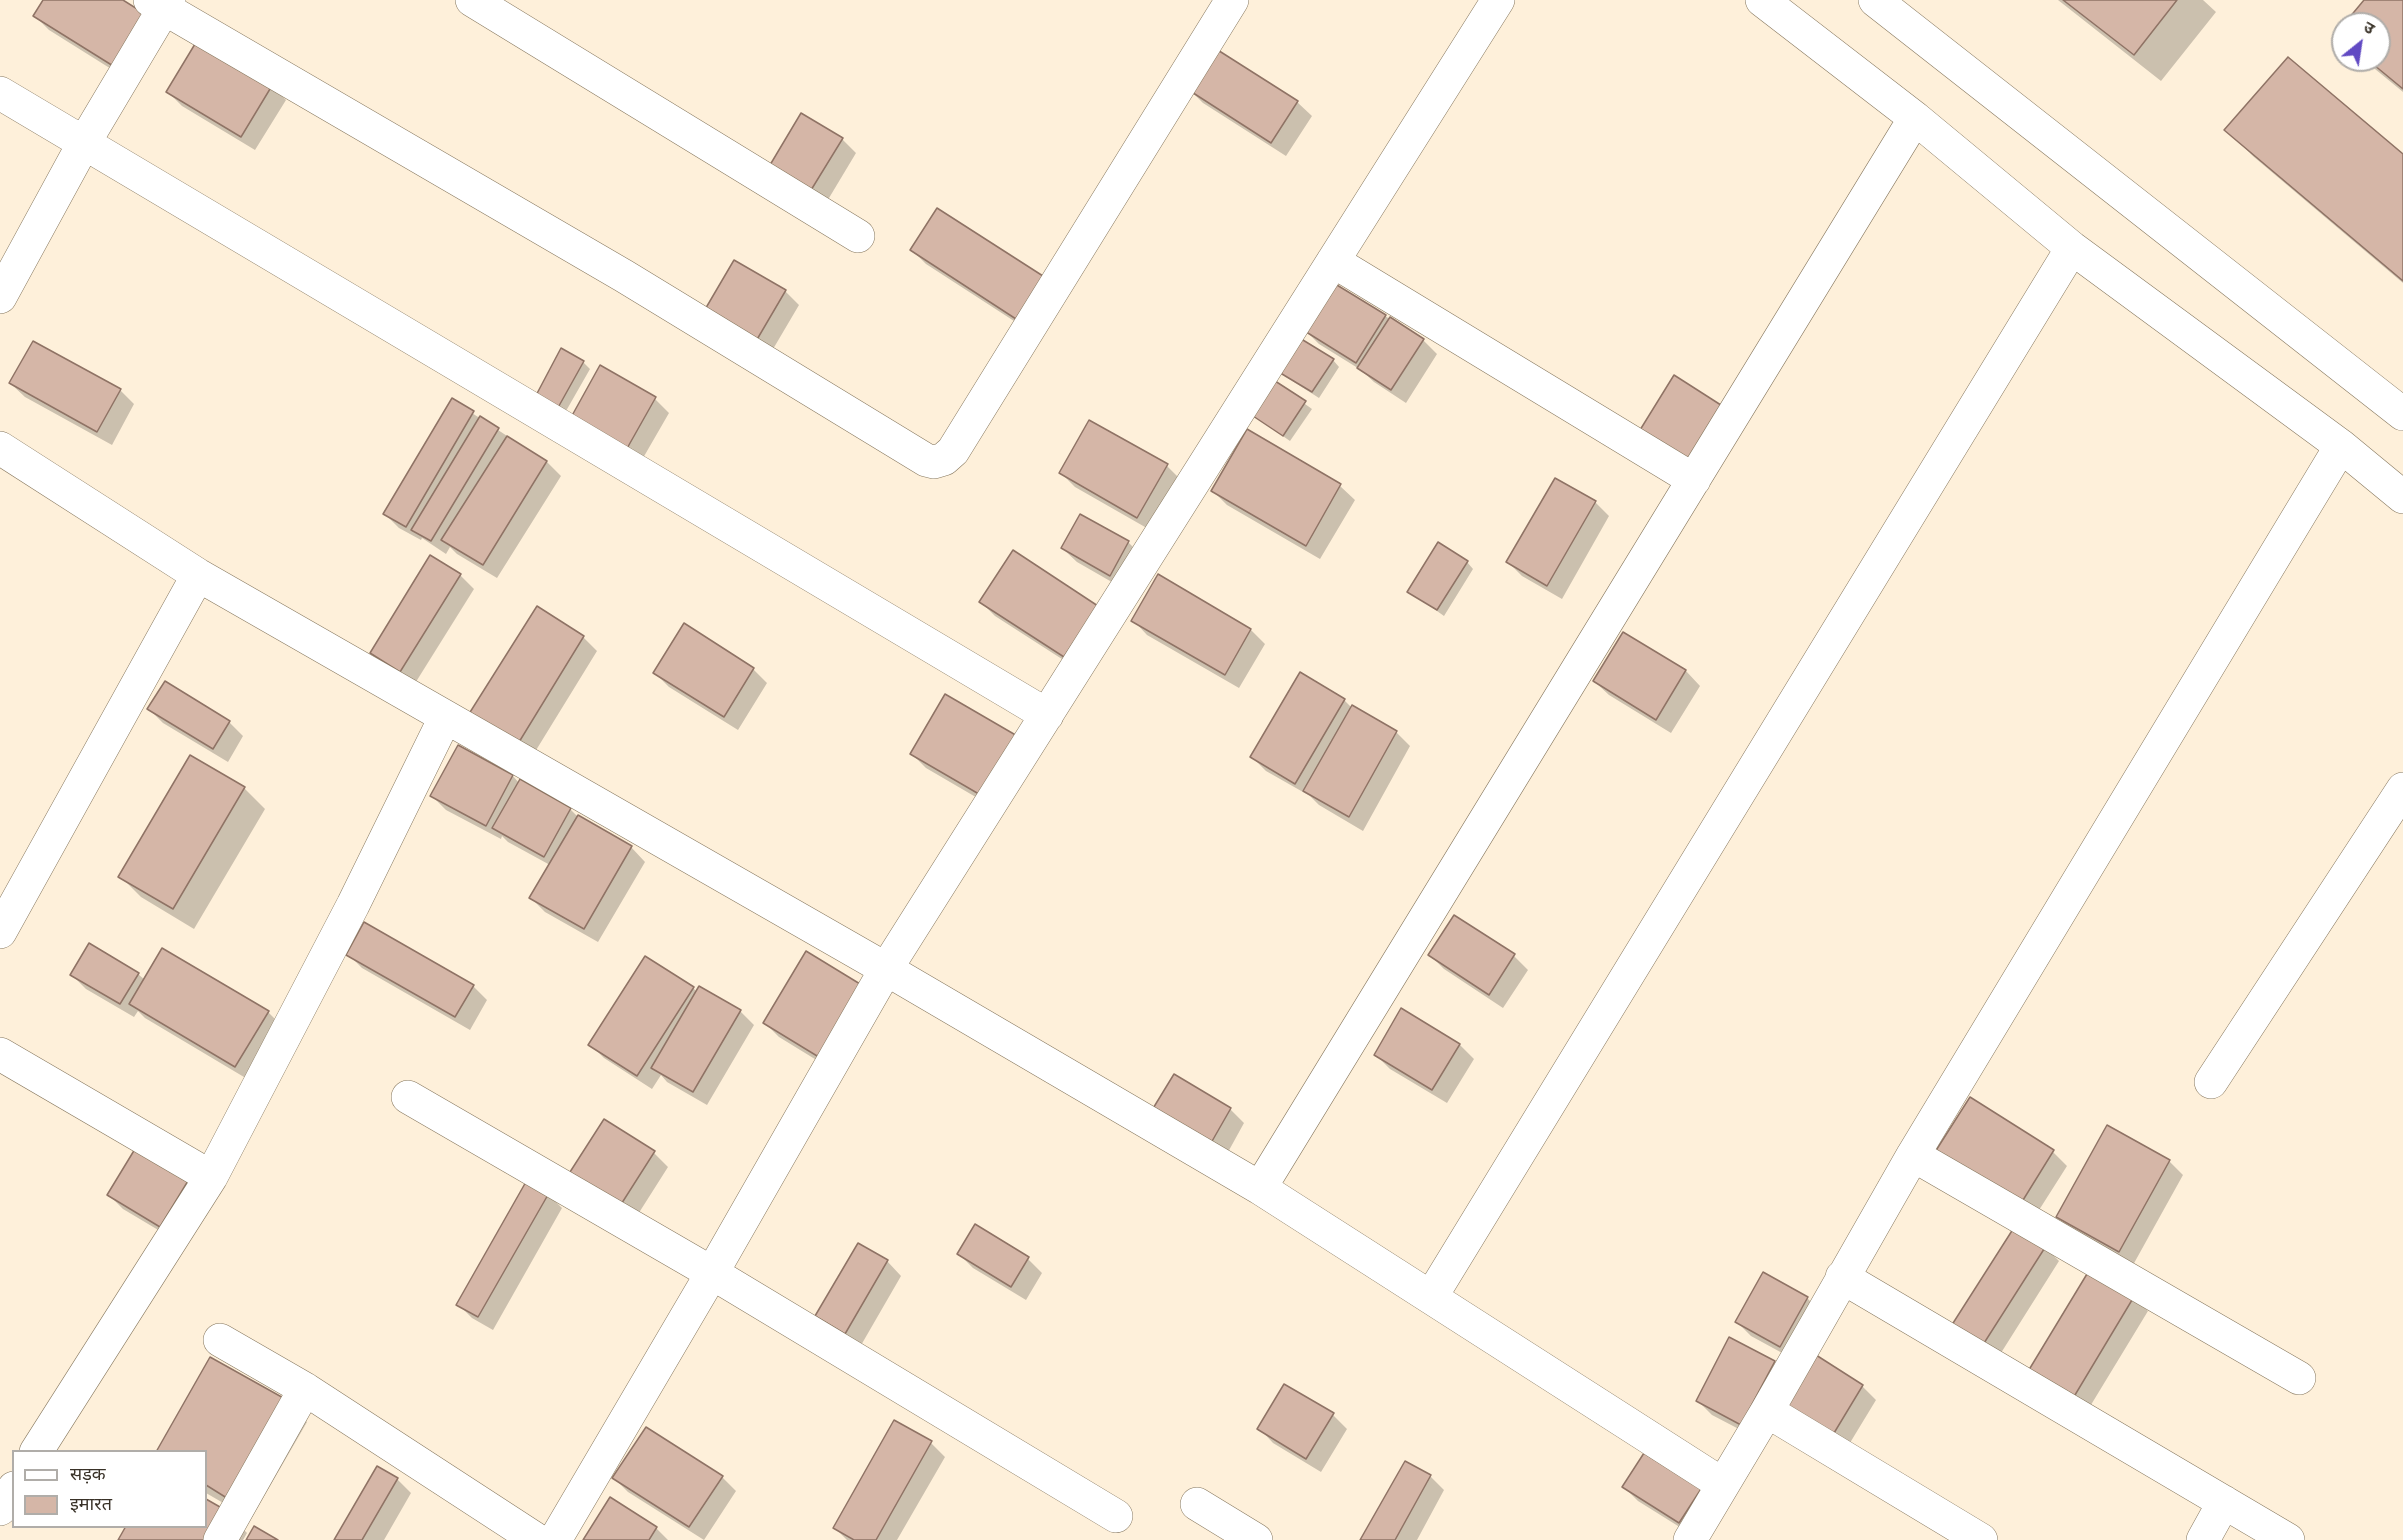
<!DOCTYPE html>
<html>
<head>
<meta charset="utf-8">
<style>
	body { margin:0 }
	#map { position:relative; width:2403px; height:1540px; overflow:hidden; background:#fef0da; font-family:Rubik,"Noto Sans Devanagari",sans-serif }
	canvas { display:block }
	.legend { position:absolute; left:12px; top:1450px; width:195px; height:78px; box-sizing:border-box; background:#fff; border:2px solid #b0ada9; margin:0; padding:8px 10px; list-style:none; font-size:18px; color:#393228 }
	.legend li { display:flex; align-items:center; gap:12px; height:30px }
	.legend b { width:30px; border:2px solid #b0ada9 }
	.north { position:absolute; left:2331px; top:12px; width:60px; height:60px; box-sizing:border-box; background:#fff; border:2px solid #b0ada9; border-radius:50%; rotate:30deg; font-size:16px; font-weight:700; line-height:24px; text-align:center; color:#393228 }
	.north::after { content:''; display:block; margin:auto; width:21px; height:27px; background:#614ac3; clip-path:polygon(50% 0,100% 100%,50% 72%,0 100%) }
</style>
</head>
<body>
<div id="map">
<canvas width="2403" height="1540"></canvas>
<ul class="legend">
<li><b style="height:8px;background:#fff"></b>सड़क</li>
<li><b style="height:16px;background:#d5b6a7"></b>इमारत</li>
</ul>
<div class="north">उ</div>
</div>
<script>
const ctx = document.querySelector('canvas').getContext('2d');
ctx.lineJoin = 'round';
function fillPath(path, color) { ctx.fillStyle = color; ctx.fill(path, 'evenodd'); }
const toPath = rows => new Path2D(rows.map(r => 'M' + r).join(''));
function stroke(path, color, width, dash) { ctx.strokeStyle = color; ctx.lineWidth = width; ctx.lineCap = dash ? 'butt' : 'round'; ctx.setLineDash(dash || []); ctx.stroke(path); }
const shadow = toPath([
	[45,0,120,0,132,82,49,30,35,16],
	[2058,0,2203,0,2216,12,2161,81],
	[2366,0,2403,0,2403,92,2364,60,2379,60,2379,24,2346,24],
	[1214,49,1297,102,1312,116,1286,156,1203,103,1189,89],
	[272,86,286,100,255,150,182,106,168,92],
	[2226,130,2403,156,2403,283,2254,157],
	[842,139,856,153,823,208,783,184],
	[912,250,1042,277,1031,332,926,264],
	[785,291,799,305,766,361,716,332],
	[1385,316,1423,340,1437,354,1406,403,1374,382,1361,370,1319,344,1305,330],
	[1333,360,1339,367,1319,398,1286,377,1279,370],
	[583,362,590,369,562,418,541,407],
	[1273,381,1312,409,1290,441,1251,414],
	[10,383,120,390,134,404,112,445,25,397],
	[655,399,669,413,639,465,571,421],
	[452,400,547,462,561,476,497,578,457,554,450,547,446,554,422,538,421,540,399,528,385,514],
	[1090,422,1167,466,1181,480,1152,531,1075,487,1061,473],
	[1247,431,1340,486,1355,500,1320,559,1227,505,1213,491],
	[1595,502,1609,516,1562,599,1522,576,1508,562],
	[1128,542,1142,556,1124,589,1077,562,1062,548],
	[1013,552,1079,670,995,616,981,602],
	[1467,562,1473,569,1444,616,1409,591],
	[460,575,474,589,414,685,386,667,372,653],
	[1158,576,1251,630,1265,644,1239,688,1147,635,1133,620],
	[684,625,753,669,767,683,738,730,669,687,655,673],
	[1624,634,1686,671,1700,686,1671,733,1609,695,1594,681],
	[583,637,597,651,530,760,483,731],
	[945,696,998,810,926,768,912,754],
	[1344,700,1352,708,1396,732,1410,746,1363,831,1319,805,1310,796,1266,771,1252,757],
	[149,709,229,722,243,736,228,762,163,723],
	[458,747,513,776,519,783,570,809,578,817,631,847,645,862,598,942,545,912,531,898,550,865,508,842,502,836,501,839,446,810,432,796],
	[244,788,265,809,194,929,141,897,120,876],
	[1455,917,1514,956,1528,970,1503,1008,1444,969,1430,955],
	[806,953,836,1072,779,1037,765,1023],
	[348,954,473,986,487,1000,470,1030,362,968],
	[138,974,145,980,268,1012,282,1026,249,1080,145,1018,138,1011,134,1017,86,989,72,975],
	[693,988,697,992,740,1011,754,1025,707,1105,667,1082,661,1075,652,1089,604,1058,590,1044],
	[1402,1010,1460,1045,1474,1059,1447,1103,1390,1069,1376,1055],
	[1230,1109,1244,1123,1222,1163,1151,1115],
	[605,1121,654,1153,668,1167,635,1219,572,1172],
	[2053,1152,2067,1166,2034,1218,1951,1166],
	[2169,1161,2183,1175,2133,1265,2072,1231,2058,1217],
	[190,1177,175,1240,123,1209,109,1195],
	[548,1194,562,1208,493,1330,472,1318,458,1304],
	[975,1226,1028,1259,1042,1273,1026,1300,973,1268,959,1254],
	[858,1245,887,1261,901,1276,860,1347,831,1330],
	[2045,1247,2059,1261,1994,1364,1964,1345],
	[1763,1274,1808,1299,1822,1313,1795,1360,1751,1336,1737,1322],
	[2134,1297,2148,1311,2083,1418,2040,1392],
	[1730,1339,1775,1362,1789,1376,1756,1438,1712,1415,1698,1401],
	[1285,1386,1333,1415,1347,1429,1321,1472,1273,1443,1259,1428],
	[1862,1386,1876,1400,1842,1456,1783,1413],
	[286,1401,307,1422,251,1519,206,1493,206,1452],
	[931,1443,945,1457,897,1540,847,1540,834,1527],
	[1430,1476,1444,1490,1417,1540,1362,1540],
	[722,1477,736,1491,704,1540,628,1492,614,1478],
	[397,1479,411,1493,384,1540,336,1540],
	[1624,1487,1700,1490,1714,1504,1694,1536,1638,1501],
	[206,1501,226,1512,247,1533,243,1540,120,1540,206,1526],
	[656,1528,668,1540,585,1540]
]);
const building = toPath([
	[43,0,123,0,150,17,118,69,33,16,43,0],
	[2063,0,2177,0,2134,55,2063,0],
	[2364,0,2403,0,2403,89,2368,60,2379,60,2379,24,2344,24,2364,0],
	[2343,25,2343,39,2336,34,2343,25],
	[198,39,273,84,241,137,166,92,198,39],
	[1213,47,1298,101,1271,143,1187,89,1213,47],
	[2288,57,2403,154,2403,281,2224,130,2288,57],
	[801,113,843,138,808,195,767,170,801,113],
	[937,208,1043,276,1016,319,910,250,937,208],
	[734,260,786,290,752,348,700,318,734,260],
	[1332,282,1386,315,1356,363,1303,330,1332,282],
	[1390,317,1424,339,1391,390,1357,368,1390,317],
	[1298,337,1334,359,1312,392,1277,371,1298,337],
	[33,341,121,389,97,432,9,383,33,341],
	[561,348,584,361,555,413,533,401,561,348],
	[600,365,656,397,625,452,569,421,600,365],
	[1674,375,1724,407,1692,461,1640,430,1674,375],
	[1272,379,1306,401,1283,436,1250,414,1272,379],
	[452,398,474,411,406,527,383,514,452,398],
	[480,416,499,428,431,541,411,530,480,416],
	[1089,420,1168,464,1137,518,1059,473,1089,420],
	[1247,429,1341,484,1306,546,1211,491,1247,429],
	[507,436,547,461,483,565,441,540,507,436],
	[1555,478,1596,501,1547,586,1506,562,1555,478],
	[1080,514,1129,541,1110,576,1061,548,1080,514],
	[1438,542,1468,561,1437,610,1407,592,1438,542],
	[1013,550,1098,606,1064,657,979,602,1013,550],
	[430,555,461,574,400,672,370,653,430,555],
	[1158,574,1251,629,1225,675,1131,621,1158,574],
	[537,606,584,636,516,747,467,717,537,606],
	[684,623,754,668,724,717,653,673,684,623],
	[1623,632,1686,670,1656,720,1593,681,1623,632],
	[1300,672,1345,699,1295,784,1250,757,1300,672],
	[165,681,230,721,213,749,147,709,165,681],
	[945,694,1019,737,984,797,910,754,945,694],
	[1352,705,1397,731,1349,817,1303,791,1352,705],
	[458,745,513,775,486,826,430,796,458,745],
	[190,755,245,787,173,909,118,877,190,755],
	[520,779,571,808,544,857,492,828,520,779],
	[578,815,632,846,584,929,529,898,578,815],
	[1454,915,1515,954,1489,995,1428,955,1454,915],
	[364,922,474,985,455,1017,346,955,364,922],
	[89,943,139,973,120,1004,70,975,89,943],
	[162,948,269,1011,235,1067,129,1004,162,948],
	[806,951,865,987,822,1059,763,1023,806,951],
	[645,956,694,987,637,1076,588,1045,645,956],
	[699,986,741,1010,693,1092,651,1068,699,986],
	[1401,1008,1460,1044,1432,1090,1374,1055,1401,1008],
	[1174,1074,1231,1108,1207,1150,1149,1115,1174,1074],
	[1970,1097,2054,1150,2020,1205,1935,1152,1970,1097],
	[604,1119,655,1151,620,1206,570,1172,604,1119],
	[2107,1125,2170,1160,2119,1252,2056,1217,2107,1125],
	[138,1144,191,1176,160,1227,107,1195,138,1144],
	[527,1180,549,1193,478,1317,456,1305,527,1180],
	[975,1224,1029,1257,1011,1287,957,1254,975,1224],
	[2015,1226,2046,1246,1979,1351,1948,1331,2015,1226],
	[858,1243,888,1260,845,1334,815,1316,858,1243],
	[2090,1269,2135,1295,2069,1405,2024,1378,2090,1269],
	[1763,1272,1808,1297,1780,1347,1735,1322,1763,1272],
	[1729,1337,1775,1361,1741,1425,1696,1401,1729,1337],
	[1816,1355,1863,1385,1828,1443,1781,1413,1816,1355],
	[210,1357,287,1400,230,1500,206,1485,206,1452,156,1452,210,1357],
	[1284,1384,1334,1413,1306,1459,1257,1429,1284,1384],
	[894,1420,932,1441,876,1540,854,1540,833,1528,894,1420],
	[646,1427,723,1476,689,1527,612,1478,646,1427],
	[1644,1453,1701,1489,1679,1523,1622,1487,1644,1453],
	[1405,1461,1431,1475,1395,1540,1360,1540,1405,1461],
	[377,1466,398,1478,362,1540,334,1540,377,1466],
	[610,1497,657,1527,649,1540,583,1540,610,1497],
	[206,1499,227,1511,211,1540,118,1540,126,1526,206,1526,206,1499],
	[254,1526,278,1540,246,1540,254,1526]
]);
const minor = toPath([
	[150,0,624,276,926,460,934,462,944,459,953,451,1232,0],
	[472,0,858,236],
	[1762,0,1915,118,2072,248,2341,446,2403,497],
	[1875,0,2403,414],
	[0,93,1047,715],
	[1333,261,1694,480],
	[0,297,84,143,169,0],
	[0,448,198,575,886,969,1260,1188,1722,1484],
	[0,932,198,575],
	[0,1054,211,1177],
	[2211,1082,2403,789],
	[408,1097,712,1273,1116,1516],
	[1913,1155,2299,1378],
	[1260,1188,1915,118],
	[1842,1277,2288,1540],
	[1431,1297,2072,248],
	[220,1340,305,1389,537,1540],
	[1767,1411,1981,1540],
	[36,1452,211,1177,353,905,445,718],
	[1197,1504,1256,1540],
	[0,1509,14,1488],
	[220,1540,305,1389],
	[555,1540,712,1273,886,969,1498,0],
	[1690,1540,1767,1411,1913,1155,2341,446],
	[2203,1540,2224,1502]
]);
fillPath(shadow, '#0003');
fillPath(building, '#d5b6a7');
stroke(building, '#8f7365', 1.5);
stroke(minor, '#87785f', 34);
stroke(minor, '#fff', 33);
</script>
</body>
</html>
